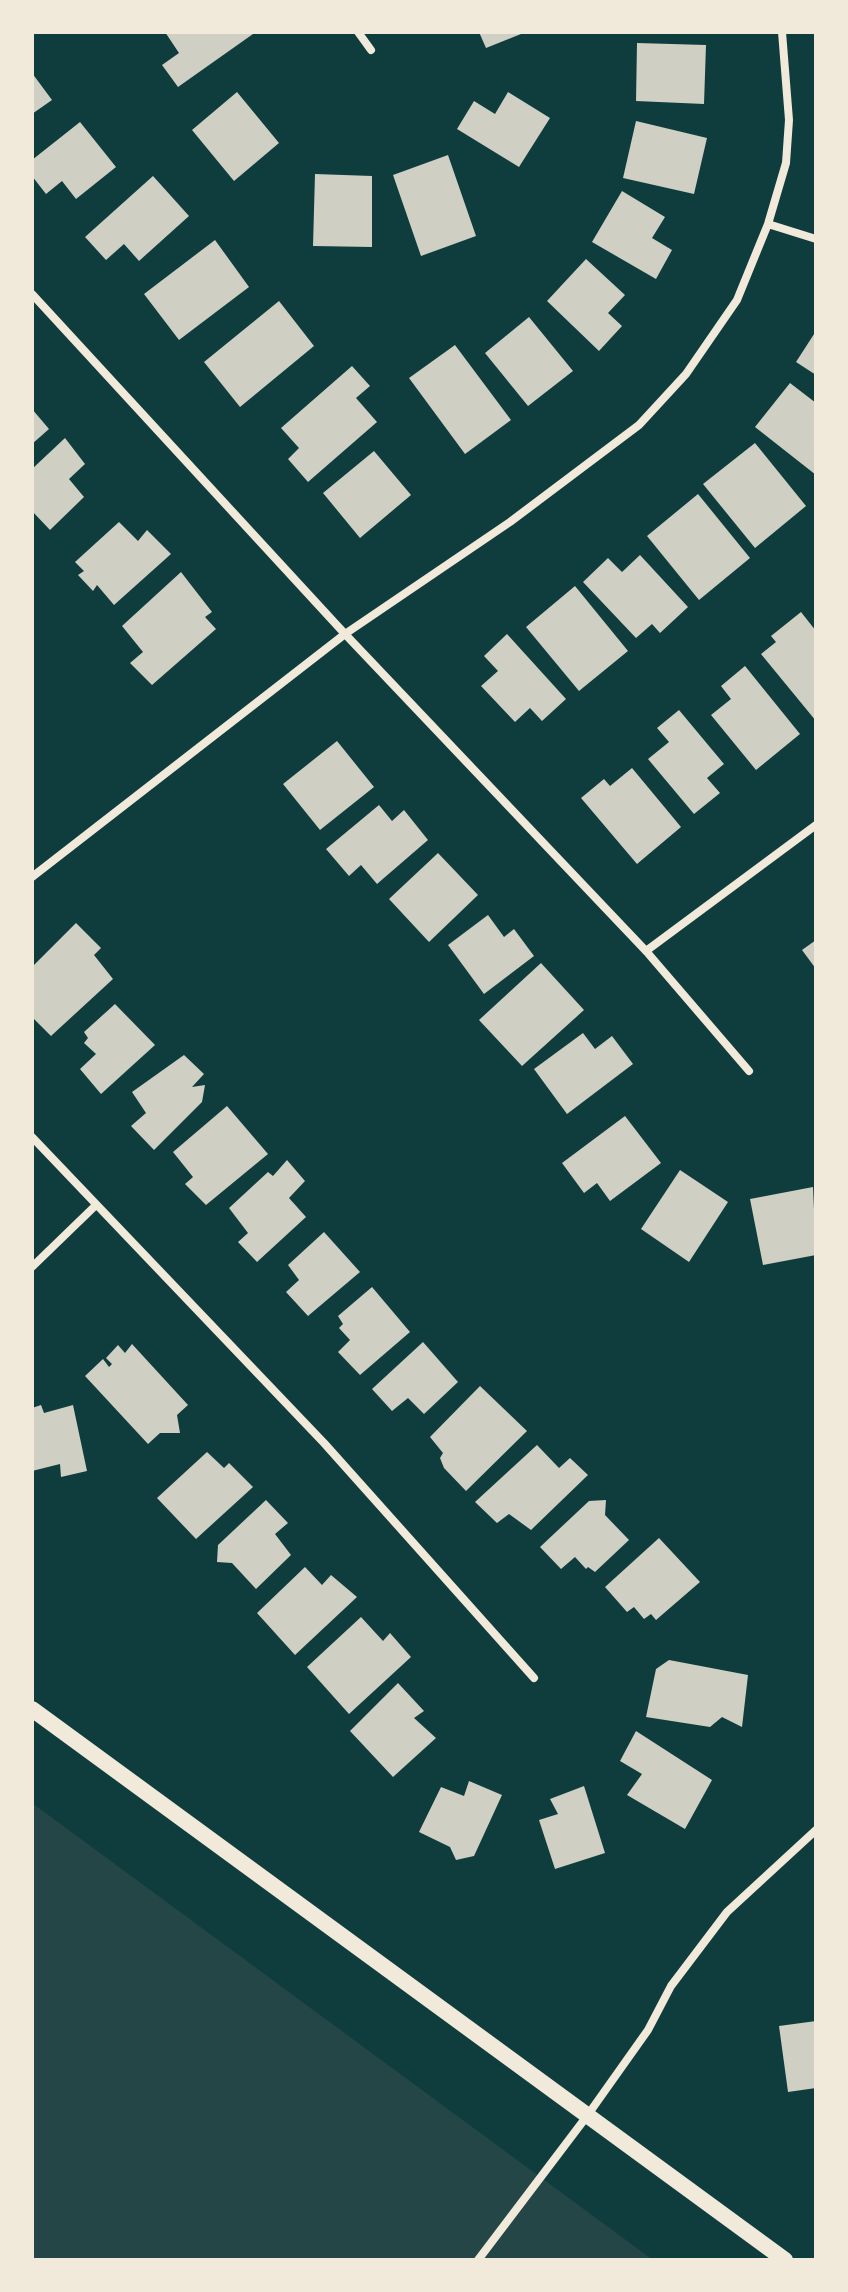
<!DOCTYPE html>
<html>
<head>
<meta charset="utf-8">
<style>
	body { margin:0 }
	#map { position:relative; width:848px; height:2292px; overflow:hidden; background:#0f3d3e; font-family:"Roboto Condensed",sans-serif }
	canvas { display:block }
	.frame { position:absolute; inset:0; border:34px solid #f1e9da; pointer-events:none }
</style>
</head>
<body>
<div id="map">
<canvas width="848" height="2292"></canvas>
<div class="frame"></div>
</div>
<script>
const ctx = document.querySelector('canvas').getContext('2d');
ctx.lineJoin = 'round';
function fillPath(path, color) { ctx.fillStyle = color; ctx.fill(path, 'evenodd'); }
const toPath = rows => new Path2D(rows.map(r => 'M' + r).join(''));
function stroke(path, color, width, dash) { ctx.strokeStyle = color; ctx.lineWidth = width; ctx.lineCap = dash ? 'butt' : 'round'; ctx.setLineDash(dash || []); ctx.stroke(path); }
const green = toPath([
	[32,1803,653,2260,32,2260]
]);
const building = toPath([
	[165,32,251,32,253,34,178,87,162,65,179,53],
	[479,32,526,32,486,48],
	[637,43,706,45,704,104,636,101],
	[32,73,52,100,32,114],
	[237,92,279,143,234,181,192,130],
	[508,92,550,118,519,167,457,129,474,101,495,114],
	[636,121,707,138,694,194,623,178],
	[80,122,116,167,76,199,62,181,46,194,32,176,32,160],
	[448,155,476,236,421,256,393,175],
	[315,174,372,176,372,247,313,246],
	[153,176,189,216,139,261,124,244,106,260,85,237],
	[622,191,665,217,652,238,672,250,656,279,592,242],
	[215,240,249,287,179,340,144,294],
	[586,259,625,295,608,313,622,326,599,351,547,301],
	[279,301,314,346,240,407,204,362],
	[529,317,573,371,528,406,485,353],
	[816,331,816,375,796,362],
	[455,345,511,420,465,454,409,378],
	[352,366,370,386,356,398,377,422,308,482,288,459,299,448,281,428],
	[790,383,816,403,816,475,755,427],
	[32,409,49,429,32,444],
	[65,438,85,464,69,479,84,497,50,530,32,511,32,469],
	[755,443,806,506,755,548,703,484],
	[374,451,411,495,360,538,323,493],
	[698,494,750,558,699,600,647,536],
	[119,522,138,541,147,530,171,554,114,605,97,585,93,591,78,575,84,571,75,562],
	[640,555,688,607,660,633,652,624,636,638,583,582,608,558,622,572],
	[181,572,212,612,205,617,216,629,152,685,130,663,143,652,122,626],
	[575,586,628,651,579,691,526,627],
	[801,612,816,631,816,721,761,654,776,642,771,636],
	[507,634,566,699,542,721,530,708,515,722,481,686,498,671,484,656],
	[745,666,800,734,756,770,711,715,731,699,721,686],
	[679,710,724,764,707,778,720,793,694,814,648,759,669,742,657,728],
	[337,741,374,787,320,830,283,784],
	[632,768,681,827,637,864,581,798,604,779,610,786],
	[379,805,392,821,404,810,428,840,377,884,361,865,349,876,326,849],
	[438,853,478,895,429,942,389,899],
	[488,915,504,937,514,929,534,956,484,994,448,945],
	[76,923,101,948,94,955,113,979,51,1036,32,1017,32,967],
	[816,940,816,969,802,950],
	[541,963,584,1010,522,1066,479,1020],
	[115,1004,155,1045,101,1094,80,1069,96,1054,84,1043,88,1038,84,1032],
	[583,1033,595,1049,612,1036,633,1064,567,1114,534,1069],
	[184,1055,204,1074,192,1087,205,1085,202,1102,154,1150,131,1126,146,1113,132,1092],
	[227,1106,268,1154,206,1205,185,1184,193,1177,173,1152],
	[625,1116,661,1163,610,1201,597,1183,584,1193,562,1163],
	[287,1160,305,1181,289,1198,306,1217,257,1262,238,1242,248,1233,229,1208,268,1172,273,1176],
	[680,1170,728,1202,689,1262,641,1229],
	[813,1187,816,1255,763,1265,750,1199],
	[324,1232,360,1272,308,1316,286,1292,299,1280,288,1265],
	[372,1287,410,1332,360,1375,338,1352,350,1340,339,1328,343,1324,338,1316],
	[423,1342,458,1382,424,1414,408,1398,392,1411,372,1389],
	[132,1344,188,1405,177,1415,180,1433,160,1433,148,1444,85,1376,103,1359,109,1367,112,1364,106,1358,118,1345,125,1353],
	[480,1386,527,1431,466,1491,444,1468,440,1458,443,1453,430,1437],
	[41,1405,44,1413,73,1405,87,1471,61,1477,60,1464,32,1471,32,1408],
	[537,1445,559,1468,570,1458,588,1475,531,1530,509,1514,497,1523,475,1502],
	[207,1452,224,1468,229,1463,253,1487,196,1539,157,1498],
	[266,1500,288,1523,275,1534,291,1555,256,1589,232,1563,217,1562,218,1545],
	[606,1500,605,1515,629,1540,595,1572,588,1567,586,1569,575,1557,561,1569,540,1547,589,1501],
	[659,1538,700,1582,656,1620,651,1614,644,1619,634,1607,627,1612,605,1587],
	[305,1567,322,1585,331,1575,357,1597,295,1655,257,1613],
	[361,1617,383,1641,390,1633,411,1657,349,1714,307,1667],
	[669,1660,748,1675,742,1727,722,1717,710,1727,646,1717,656,1669],
	[398,1683,424,1711,414,1718,436,1738,393,1777,350,1731],
	[636,1731,712,1780,685,1829,627,1795,642,1774,620,1761],
	[469,1781,502,1795,474,1856,456,1860,450,1847,419,1832,441,1787,464,1796],
	[584,1786,605,1853,555,1869,539,1820,558,1814,550,1799],
	[816,2021,816,2088,788,2092,779,2026]
]);
const minor = toPath([
	[358,32,371,50],
	[768,224,816,239],
	[32,294,345,634,646,951,749,1071],
	[32,877,345,634,510,522,639,425,686,374,737,300,768,224,786,163,789,120,782,32],
	[646,951,816,825],
	[32,1137,324,1443,534,1678],
	[32,1267,95,1206],
	[478,2260,587,2116,648,2030,671,1986,727,1912,816,1830]
]);
const secondary = toPath([
	[32,1709,785,2260]
]);
fillPath(green, '#244646');
fillPath(building, '#cfcfc3');
stroke(minor, '#f1e9da', 8);
stroke(secondary, '#f1e9da', 16);
</script>
</body>
</html>
